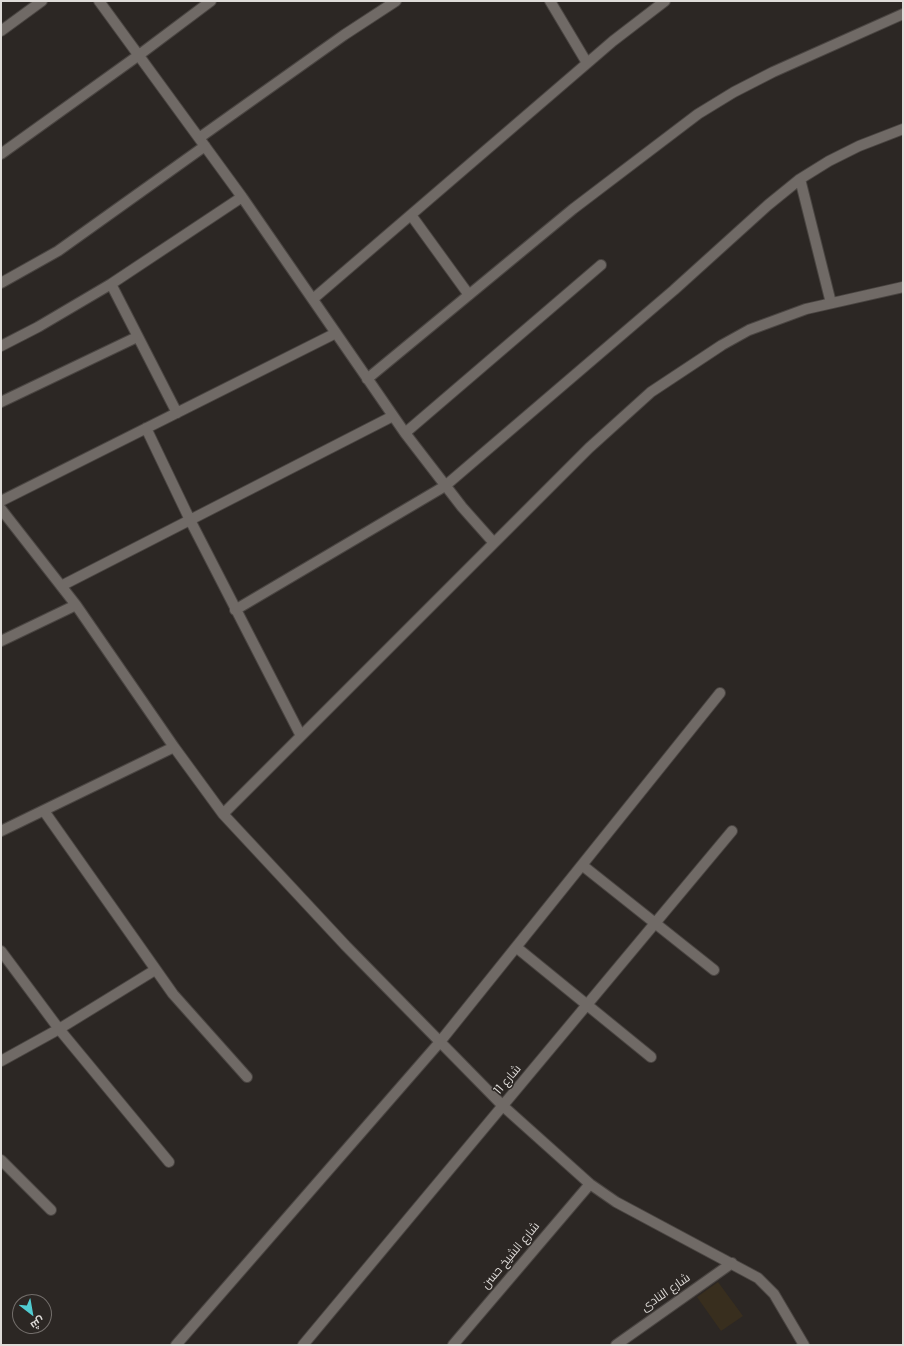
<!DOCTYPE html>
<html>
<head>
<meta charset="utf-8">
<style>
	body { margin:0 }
	#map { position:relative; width:904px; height:1346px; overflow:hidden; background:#2c2724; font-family:Poppins,Cairo,sans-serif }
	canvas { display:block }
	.frame { position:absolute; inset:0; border:2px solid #dfdcd9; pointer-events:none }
	.north { position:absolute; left:12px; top:1294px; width:40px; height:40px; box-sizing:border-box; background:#2c2724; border:1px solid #746f6c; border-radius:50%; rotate:149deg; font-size:11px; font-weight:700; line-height:16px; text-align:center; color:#dfdcd9 }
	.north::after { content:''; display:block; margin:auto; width:14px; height:18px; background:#51ccd1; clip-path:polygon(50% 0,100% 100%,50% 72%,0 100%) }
</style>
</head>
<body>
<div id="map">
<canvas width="904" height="1346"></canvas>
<div class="frame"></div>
<div class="north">ش</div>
</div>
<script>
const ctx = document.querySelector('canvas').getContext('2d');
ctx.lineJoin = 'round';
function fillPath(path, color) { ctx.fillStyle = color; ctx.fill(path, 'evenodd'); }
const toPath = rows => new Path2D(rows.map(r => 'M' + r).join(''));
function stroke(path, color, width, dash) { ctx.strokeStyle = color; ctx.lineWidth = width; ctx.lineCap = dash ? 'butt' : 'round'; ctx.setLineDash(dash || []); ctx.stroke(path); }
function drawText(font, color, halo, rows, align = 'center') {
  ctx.font = font + ' Poppins,Cairo,sans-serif'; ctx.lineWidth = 3; ctx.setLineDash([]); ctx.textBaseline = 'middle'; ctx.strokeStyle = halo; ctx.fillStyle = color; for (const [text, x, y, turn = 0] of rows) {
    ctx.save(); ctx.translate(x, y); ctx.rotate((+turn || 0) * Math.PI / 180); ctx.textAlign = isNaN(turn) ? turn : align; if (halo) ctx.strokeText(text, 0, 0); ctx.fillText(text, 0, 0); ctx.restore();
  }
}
const commercial = toPath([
	[718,1282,743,1316,721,1331,697,1297]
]);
const street = toPath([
	[99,1,242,197,405,433,462,507,494,543],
	[550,1,587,63],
	[1,31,42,1],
	[199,138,344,35,396,1],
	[1,154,139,55,211,1],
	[800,179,831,303],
	[411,215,469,295],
	[1,283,58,251,205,146],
	[111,284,177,413],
	[313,299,613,41,665,1],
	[1,346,38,327,111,284,242,197],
	[367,379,573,209,698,114,734,92,773,72,903,14],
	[1,402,137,337],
	[146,428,190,520,301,736],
	[405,433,601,265],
	[1,501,336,333],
	[1,509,76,605,174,747,223,814,346,946,503,1106,590,1184,616,1202,758,1278,774,1294,804,1345],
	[61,586,393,416],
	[235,610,445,486,674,290,768,205,800,179,829,161,859,146,903,129],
	[1,641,76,605],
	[44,811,173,994,247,1077],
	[223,814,589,448,651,392,722,345,749,330,806,309,903,287],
	[1,831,174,747],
	[582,865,714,970],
	[516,947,651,1057],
	[1,951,59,1029,169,1162],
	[1,1061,59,1029,155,970],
	[1,1160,51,1210],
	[176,1345,439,1043,720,693],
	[303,1345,732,831],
	[453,1345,590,1184],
	[616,1345,732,1263]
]);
const streetNames = [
	["شارع 11",508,1080,-50],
	["شارع الشيخ حسن",511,1256,-50],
	["شارع النادى",666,1293,-35]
];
fillPath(commercial, '#382e1e');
stroke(street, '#4a4542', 12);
stroke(street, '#706a66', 10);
drawText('12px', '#dfdcd9', '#2c2724', streetNames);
</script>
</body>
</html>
